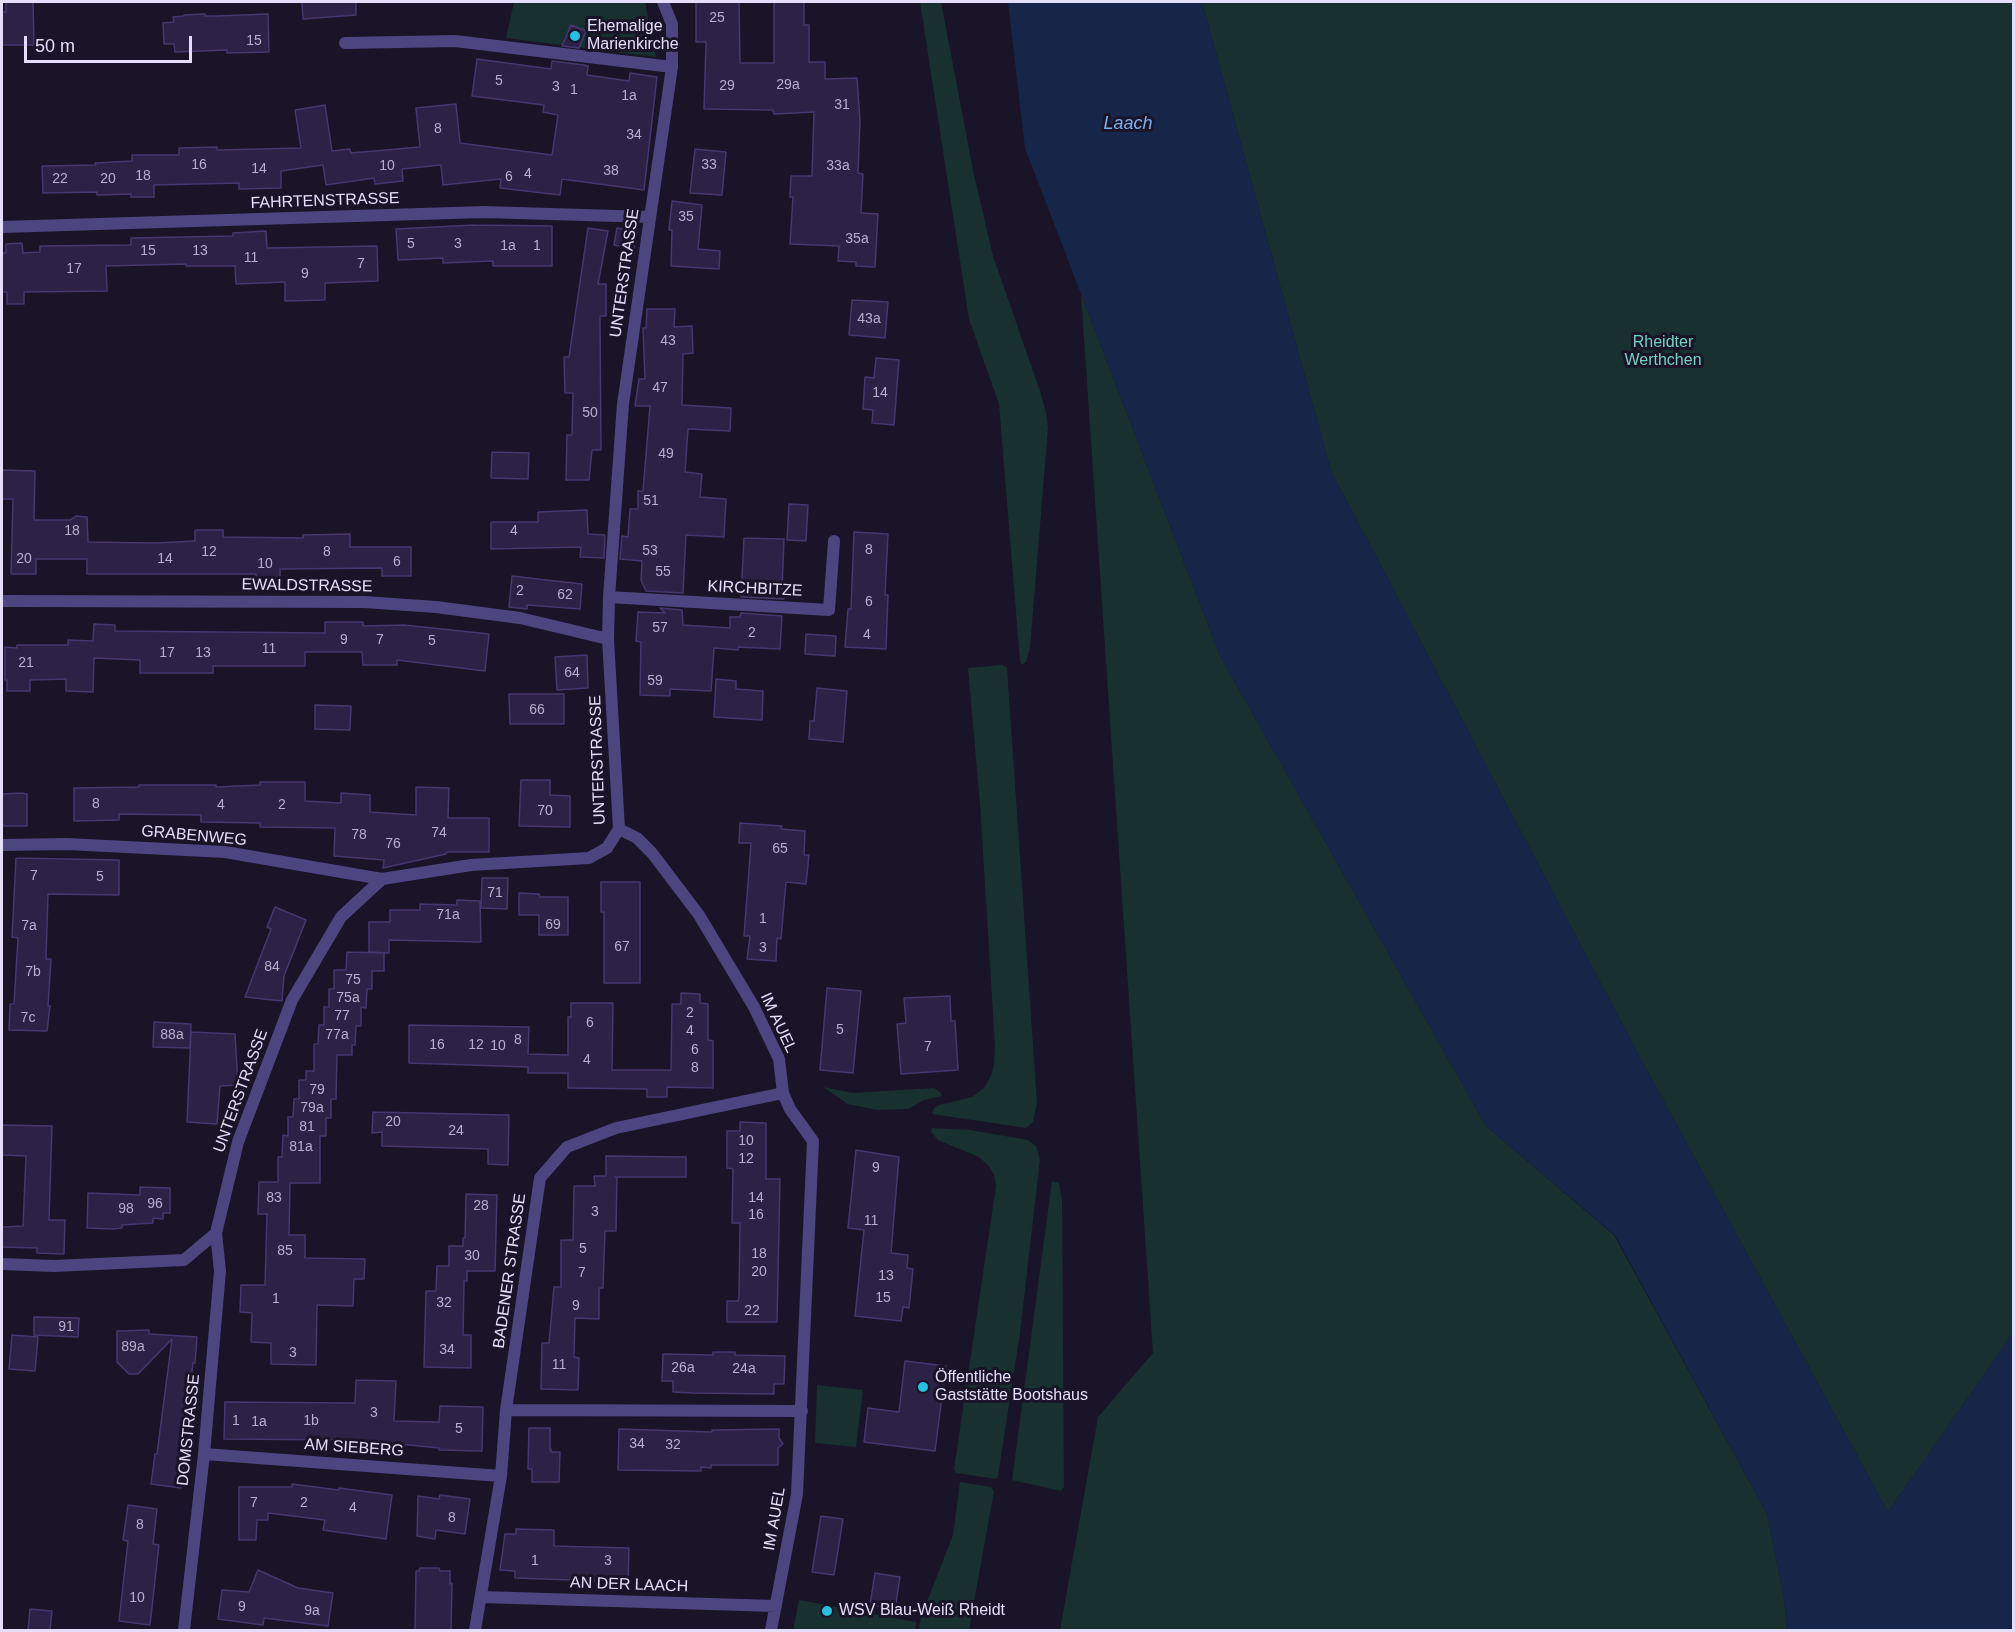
<!DOCTYPE html>
<html>
<head>
<meta charset="utf-8">
<style>
	body { margin:0 }
	#map { position:relative; width:2015px; height:1632px; overflow:hidden; background:#191427; font-family:Arial,sans-serif }
	canvas { display:block }
	.frame { position:absolute; inset:0; border:3px solid #e4defb; pointer-events:none }
	.scale { position:absolute; left:24px; top:36px; width:168px; height:27px; box-sizing:border-box; border:3px solid #e4defb; border-top:0; padding-left:8px; font-size:18px; line-height:21px; white-space:nowrap; color:#e4defb; -webkit-text-stroke:4px #191427; paint-order:stroke }
</style>
</head>
<body>
<div id="map">
<canvas width="2015" height="1632"></canvas>
<div class="frame"></div>
<div class="scale">50 m</div>
</div>
<script>
const ctx = document.querySelector('canvas').getContext('2d');
ctx.lineJoin = 'round';
function fillPath(path, color) { ctx.fillStyle = color; ctx.fill(path, 'evenodd'); }
const toPath = rows => new Path2D(rows.map(r => 'M' + r).join(''));
function stroke(path, color, width, dash) { ctx.strokeStyle = color; ctx.lineWidth = width; ctx.lineCap = dash ? 'butt' : 'round'; ctx.setLineDash(dash || []); ctx.stroke(path); }
function drawText(font, color, halo, rows, align = 'center') {
  ctx.font = font + ' Arial,sans-serif'; ctx.lineWidth = 6; ctx.setLineDash([]); ctx.textBaseline = 'middle'; ctx.strokeStyle = halo; ctx.fillStyle = color; for (const [text, x, y, turn = 0] of rows) {
    ctx.save(); ctx.translate(x, y); ctx.rotate((+turn || 0) * Math.PI / 180); ctx.textAlign = isNaN(turn) ? turn : align; if (halo) ctx.strokeText(text, 0, 0); ctx.fillText(text, 0, 0); ctx.restore();
  }
}
const green = toPath([
	[514,2,645,2,656,57,506,38],
	[920,2,941,2,974,175,993,256,1041,394,1046,413,1048,428,1030,648,1026,662,1022,665,1020,661,999,404,969,319],
	[1202,2,2013,2,2013,1333,1888,1512,1637,1052,1331,471],
	[1081,294,1220,656,1486,1126,1614,1235,1767,1514,1784,1598,1787,1630,1060,1630,1098,1417,1153,1353],
	[1002,665,1007,668,1037,1103,1033,1122,1026,1128,932,1114,934,1108,939,1105,972,1097,984,1088,990,1078,994,1065,995,1046,980,804,968,668],
	[823,1087,853,1093,934,1088,940,1092,942,1096,924,1100,908,1109,877,1110,848,1104],
	[932,1128,970,1130,1028,1140,1036,1146,1040,1159,1020,1333,998,1476,996,1479,956,1473,954,1469,996,1186,994,1175,989,1166,979,1157,938,1140,931,1132],
	[1052,1181,1059,1183,1062,1199,1064,1487,1061,1491,1012,1480],
	[817,1385,863,1390,856,1447,815,1443],
	[960,1482,991,1487,994,1491,969,1630,919,1630,921,1617,953,1535],
	[799,1600,916,1622,915,1630,793,1630]
]);
const water = toPath([
	[1008,2,1202,2,1331,471,1637,1052,1888,1512,2013,1333,2013,1630,1787,1630,1784,1598,1767,1514,1615,1235,1486,1126,1220,656,1025,148]
]);
const building = toPath([
	[6,2,33,2,34,45,2,45,2,12,6,12,6,2],
	[302,2,356,2,356,15,303,19,302,2],
	[696,2,739,2,740,63,774,63,774,2,804,2,804,25,809,25,809,62,825,62,825,79,857,78,860,121,858,173,863,174,861,213,878,214,875,267,856,266,856,262,838,261,839,246,790,244,793,197,790,197,791,176,812,176,814,112,774,114,773,110,704,109,706,42,696,42,696,2],
	[205,14,205,16,216,16,268,14,269,52,227,53,227,50,175,52,174,44,164,44,163,23,174,22,173,17,184,16,184,15,205,14],
	[571,25,586,31,579,48,562,46,571,25],
	[477,59,551,69,552,61,584,65,588,66,587,75,629,81,630,73,657,77,644,190,562,179,560,195,500,188,501,179,443,185,441,165,402,169,403,181,375,184,374,178,326,185,323,165,281,171,281,188,239,189,239,183,154,185,154,197,131,197,131,194,97,195,97,192,43,193,42,166,96,165,95,163,132,161,132,155,179,155,179,148,217,147,217,150,301,148,295,110,325,105,332,151,350,149,351,153,420,147,416,108,456,104,460,143,552,155,558,115,543,112,544,105,472,96,477,59],
	[695,149,726,152,722,195,690,193,695,149],
	[672,201,702,205,698,249,720,251,719,269,671,266,672,230,669,230,672,201],
	[474,225,552,226,552,266,493,266,493,261,443,263,443,258,398,260,396,229,474,225],
	[588,228,608,231,598,284,606,284,606,316,600,316,601,450,592,450,589,480,566,480,567,435,572,435,573,393,565,393,564,357,569,357,588,228],
	[617,228,637,232,634,249,614,245,617,228],
	[266,231,267,248,377,246,378,281,325,283,325,300,285,301,285,282,236,284,235,266,186,266,186,264,106,266,107,291,24,292,24,304,7,304,7,292,2,292,2,253,6,253,6,244,22,243,23,253,40,252,40,246,131,245,131,238,233,236,233,233,266,231],
	[852,300,888,302,885,338,849,335,852,300],
	[647,309,675,309,674,327,692,326,693,353,683,354,682,405,731,408,730,431,688,429,685,472,702,474,700,497,726,499,724,537,686,535,683,593,646,591,641,580,642,561,620,559,622,536,628,537,630,509,638,509,638,491,643,491,650,406,635,406,639,379,645,379,643,328,646,328,647,309],
	[876,358,899,360,894,425,872,423,873,410,863,409,865,377,874,378,876,358],
	[492,452,529,453,528,479,491,478,492,452],
	[2,470,35,471,34,520,70,520,76,516,87,517,88,542,155,543,195,541,195,530,223,530,223,537,303,538,303,535,350,534,350,547,411,547,411,576,382,576,382,568,280,569,280,582,256,582,256,574,87,574,87,559,36,559,36,574,11,574,13,499,2,499,2,470],
	[789,504,808,505,806,541,787,540,789,504],
	[587,510,588,534,605,535,604,558,580,557,581,547,491,549,491,522,538,522,538,512,587,510],
	[854,532,888,534,885,595,888,595,886,649,845,647,848,609,851,609,854,532],
	[744,538,784,539,782,591,784,592,784,599,741,597,744,538],
	[512,576,582,584,580,609,527,605,527,609,509,607,512,576],
	[660,608,682,610,683,625,730,628,730,617,740,617,741,613,782,616,780,649,738,647,738,650,714,648,711,691,670,689,670,696,640,695,641,642,636,641,638,612,665,613,660,608],
	[325,622,363,622,363,626,404,625,489,634,485,671,397,660,397,665,363,665,362,652,305,652,305,666,213,666,213,673,140,673,140,660,94,658,93,692,66,691,66,679,30,680,30,691,7,691,7,680,5,680,5,647,17,648,17,645,68,645,68,640,93,641,94,624,115,625,115,631,325,633,325,622],
	[806,634,836,636,835,656,805,654,806,634],
	[587,655,588,688,557,690,555,657,587,655],
	[716,679,736,681,736,689,763,691,762,720,714,717,716,679],
	[817,688,847,691,843,742,809,739,810,721,814,721,817,688],
	[509,694,564,694,564,724,510,724,509,694],
	[315,705,351,706,350,730,315,729,315,705],
	[521,780,550,780,550,795,570,796,570,827,519,826,521,780],
	[260,782,305,782,305,801,341,803,341,793,370,795,370,812,416,815,416,787,449,788,448,818,489,818,489,852,447,852,446,854,383,868,384,860,334,856,335,828,260,827,260,823,201,822,201,815,119,814,119,820,74,821,74,788,139,787,139,785,216,785,216,787,260,785,260,782],
	[22,793,27,794,27,826,2,826,2,794,22,793],
	[740,823,782,826,781,829,805,831,804,855,809,855,806,884,786,882,781,939,777,938,776,961,747,959,750,936,744,936,751,843,739,843,740,823],
	[16,858,119,860,119,895,48,894,46,959,51,959,48,1006,50,1006,47,1031,9,1030,10,1004,14,1004,18,938,12,937,16,858],
	[482,878,508,878,507,909,481,908,482,878],
	[601,882,640,882,640,983,604,983,604,912,601,912,601,882],
	[519,893,539,894,540,897,568,897,568,935,539,935,539,915,519,915,519,893],
	[457,900,480,901,481,942,389,940,389,953,369,952,369,922,390,922,390,910,420,910,420,904,457,905,457,900],
	[275,907,306,920,284,976,282,1001,245,997,271,929,267,927,275,907],
	[347,952,384,953,384,971,372,971,372,989,367,989,366,1008,361,1007,361,1026,356,1026,355,1045,352,1045,352,1055,337,1055,336,1099,331,1099,331,1118,326,1118,326,1136,320,1136,320,1183,290,1183,289,1235,305,1235,305,1258,365,1259,364,1279,354,1279,353,1306,317,1305,316,1365,271,1364,271,1343,251,1342,252,1313,240,1312,241,1285,265,1285,267,1214,258,1214,259,1182,278,1182,278,1157,282,1157,283,1135,288,1136,288,1117,293,1117,294,1099,299,1099,299,1080,306,1080,306,1071,314,1071,314,1044,318,1044,319,1025,324,1025,324,1007,329,1007,329,989,334,989,334,970,346,970,347,952],
	[827,988,861,991,853,1073,820,1070,827,988],
	[681,993,700,994,700,1003,708,1004,708,1040,713,1041,713,1088,667,1087,667,1097,647,1097,647,1089,568,1088,568,1073,528,1073,528,1067,409,1063,409,1025,529,1027,528,1054,568,1055,568,1017,571,1017,571,1003,613,1003,612,1070,671,1070,672,1004,681,1004,681,993],
	[950,996,951,1021,955,1021,958,1070,901,1074,897,1024,906,1023,904,998,950,996],
	[154,1022,191,1024,190,1048,153,1047,154,1022],
	[191,1032,235,1034,238,1085,220,1086,217,1124,187,1122,191,1032],
	[373,1112,509,1115,508,1165,488,1164,488,1149,382,1146,382,1132,372,1133,373,1112],
	[740,1122,766,1123,766,1179,780,1179,777,1322,727,1322,727,1301,738,1301,739,1297,740,1223,732,1223,733,1169,727,1168,727,1131,740,1131,740,1122],
	[2,1125,52,1126,49,1220,65,1220,64,1254,37,1253,37,1248,2,1247,2,1227,23,1226,26,1156,2,1155,2,1125],
	[856,1150,899,1157,891,1253,908,1255,907,1268,913,1269,909,1308,903,1307,901,1321,855,1316,864,1230,848,1228,856,1150],
	[606,1156,686,1157,686,1177,615,1177,617,1177,616,1231,605,1231,603,1288,599,1288,599,1319,575,1318,574,1357,579,1358,578,1390,541,1389,542,1343,549,1343,554,1287,561,1287,561,1240,573,1240,574,1186,595,1186,594,1176,606,1176,606,1156],
	[140,1187,170,1188,170,1213,163,1213,163,1219,153,1218,153,1223,122,1225,122,1228,112,1229,87,1228,88,1193,140,1195,140,1187],
	[466,1194,497,1195,495,1271,467,1271,467,1281,464,1281,463,1335,471,1335,471,1368,424,1367,426,1291,436,1291,437,1266,449,1266,449,1246,463,1246,463,1238,465,1238,466,1194],
	[34,1317,79,1318,78,1337,34,1335,34,1317],
	[149,1330,149,1334,197,1337,195,1363,193,1363,181,1458,185,1458,181,1488,151,1484,155,1454,157,1454,172,1339,138,1374,129,1374,117,1362,117,1331,149,1330],
	[12,1335,38,1337,35,1371,9,1369,12,1335],
	[713,1352,735,1352,735,1355,785,1356,784,1384,774,1384,774,1394,693,1393,673,1392,673,1381,662,1381,663,1354,713,1355,713,1352],
	[905,1361,946,1366,935,1451,864,1442,868,1408,899,1412,905,1361],
	[356,1380,396,1381,394,1421,439,1422,440,1406,483,1407,482,1451,439,1450,439,1448,399,1444,399,1446,353,1444,353,1440,224,1439,225,1402,355,1403,356,1380],
	[529,1428,550,1428,550,1449,551,1449,551,1452,560,1452,559,1482,532,1482,532,1469,528,1469,529,1428],
	[619,1429,712,1432,712,1430,779,1429,779,1438,783,1444,778,1448,778,1465,711,1465,711,1468,701,1467,701,1471,618,1470,619,1429],
	[292,1484,339,1490,339,1488,392,1495,386,1539,323,1530,325,1520,268,1513,268,1520,257,1520,256,1540,239,1540,239,1487,292,1487,292,1484],
	[440,1495,470,1499,465,1534,436,1530,435,1539,417,1536,418,1496,439,1499,440,1495],
	[128,1505,157,1509,153,1544,159,1545,150,1625,119,1621,128,1541,123,1540,128,1505],
	[821,1516,843,1519,834,1575,812,1572,821,1516],
	[516,1529,554,1530,554,1546,629,1548,628,1582,515,1578,515,1571,500,1570,505,1534,516,1534,516,1529],
	[420,1568,439,1568,440,1571,450,1571,450,1584,452,1583,451,1630,415,1630,416,1571,419,1571,420,1568],
	[258,1570,298,1588,333,1593,328,1626,264,1618,263,1625,218,1619,222,1590,249,1592,258,1570],
	[875,1573,900,1577,895,1609,870,1605,875,1573],
	[30,1609,52,1611,50,1630,28,1630,30,1609]
]);
const minor = toPath([
	[345,43,455,41,672,67],
	[2,227,484,212,650,217],
	[609,597,829,610,834,541],
	[2,601,364,602,436,607,520,618,608,639],
	[619,829,637,838,652,853,699,915,754,1007,779,1059,783,1093,790,1109,813,1141,797,1494,771,1630],
	[2,845,67,844,225,852,382,879],
	[2,1264,54,1266,184,1260,216,1233,238,1142,292,1000,341,917,382,879,471,865,589,858,607,848,619,829,608,639,609,597,623,404,672,67,672,24,663,2],
	[506,1410,802,1411],
	[204,1454,501,1476],
	[481,1597,776,1606],
	[184,1630,204,1454,220,1271,216,1233],
	[475,1630,501,1476,506,1410,540,1178,567,1147,616,1128,783,1093]
]);
const markers = [
	[575,36,6,"#24c1e1"],
	[923,1387,6,"#24c1e1"],
	[827,1611,6,"#24c1e1"]
];
const numberNames = [
	["25",717,18],
	["15",254,41],
	["5",499,81],
	["29a",788,85],
	["29",727,86],
	["3",556,87],
	["1",574,90],
	["1a",629,96],
	["31",842,105],
	["8",438,129],
	["34",634,135],
	["16",199,165],
	["33",709,165],
	["10",387,166],
	["33a",838,166],
	["14",259,169],
	["38",611,171],
	["4",528,174],
	["18",143,176],
	["6",509,177],
	["22",60,179],
	["20",108,179],
	["35",686,217],
	["35a",857,239],
	["5",411,244],
	["3",458,244],
	["1a",508,246],
	["1",537,246],
	["15",148,251],
	["13",200,251],
	["11",251,258],
	["7",361,264],
	["17",74,269],
	["9",305,274],
	["43a",869,319],
	["43",668,341],
	["47",660,388],
	["14",880,393],
	["50",590,413],
	["49",666,454],
	["51",651,501],
	["18",72,531],
	["4",514,531],
	["8",869,550],
	["53",650,551],
	["12",209,552],
	["8",327,552],
	["20",24,559],
	["14",165,559],
	["6",397,562],
	["10",265,564],
	["55",663,572],
	["2",520,591],
	["62",565,595],
	["6",869,602],
	["57",660,628],
	["2",752,633],
	["4",867,635],
	["9",344,640],
	["7",380,640],
	["5",432,641],
	["11",269,649],
	["17",167,653],
	["13",203,653],
	["21",26,663],
	["64",572,673],
	["59",655,681],
	["66",537,710],
	["8",96,804],
	["4",221,805],
	["2",282,805],
	["70",545,811],
	["74",439,833],
	["78",359,835],
	["76",393,844],
	["65",780,849],
	["7",34,876],
	["5",100,877],
	["71",495,893],
	["71a",448,915],
	["1",763,919],
	["69",553,925],
	["7a",29,926],
	["67",622,947],
	["3",763,948],
	["84",272,967],
	["7b",33,972],
	["75",353,980],
	["75a",348,998],
	["2",690,1013],
	["77",342,1016],
	["7c",28,1018],
	["6",590,1023],
	["5",840,1030],
	["4",690,1031],
	["88a",172,1035],
	["77a",337,1035],
	["8",518,1040],
	["16",437,1045],
	["12",476,1045],
	["10",498,1046],
	["7",928,1047],
	["6",695,1050],
	["4",587,1060],
	["8",695,1068],
	["79",317,1090],
	["79a",312,1108],
	["20",393,1122],
	["81",307,1127],
	["24",456,1131],
	["10",746,1141],
	["81a",301,1147],
	["12",746,1159],
	["9",876,1168],
	["83",274,1198],
	["14",756,1198],
	["96",155,1204],
	["28",481,1206],
	["98",126,1209],
	["3",595,1212],
	["16",756,1215],
	["11",871,1221],
	["5",583,1249],
	["85",285,1251],
	["18",759,1254],
	["30",472,1256],
	["20",759,1272],
	["7",582,1273],
	["13",886,1276],
	["15",883,1298],
	["1",276,1299],
	["32",444,1303],
	["9",576,1306],
	["22",752,1311],
	["91",66,1327],
	["89a",133,1347],
	["34",447,1350],
	["3",293,1353],
	["11",559,1365],
	["26a",683,1368],
	["24a",744,1369],
	["3",374,1413],
	["1",236,1421],
	["1b",311,1421],
	["1a",259,1422],
	["5",459,1429],
	["34",637,1444],
	["32",673,1445],
	["7",254,1503],
	["2",304,1503],
	["4",353,1508],
	["8",452,1518],
	["8",140,1525],
	["1",535,1561],
	["3",608,1561],
	["10",137,1598],
	["9",242,1607],
	["9a",312,1611]
];
const poiNames = [
	["Ehemalige",587,27],
	["Marienkirche",587,45],
	["Öffentliche",935,1378],
	["Gaststätte Bootshaus",935,1396],
	["WSV Blau-Weiß Rheidt",839,1611]
];
const streetNames = [
	["FAHRTENSTRASSE",325,201,-2],
	["UNTERSTRASSE",625,273,-82],
	["EWALDSTRASSE",307,586,1],
	["KIRCHBITZE",755,589,3],
	["UNTERSTRASSE",598,760,-92],
	["GRABENWEG",194,836,5],
	["IM AUEL",778,1023,65],
	["UNTERSTRASSE",241,1091,-70],
	["BADENER STRASSE",510,1271,-82],
	["DOMSTRASSE",189,1430,-84],
	["AM SIEBERG",354,1448,4],
	["IM AUEL",775,1519,-80],
	["AN DER LAACH",629,1585,2]
];
const parkNames = [
	["Rheidter",1663,343],
	["Werthchen",1663,361]
];
const waterNames = [
	["Laach",1128,124]
];
fillPath(green, '#183030');
fillPath(water, '#162649');
fillPath(building, '#2c2246');
stroke(building, '#46376f', 1.5);
stroke(minor, '#4c4580', 12);
for (const [x, y, r, color] of markers) { const dot = new Path2D(); dot.arc(x, y, r, 0, 2 * Math.PI); ctx.fillStyle = color; ctx.fill(dot); stroke(dot, '#191427', 2); }
drawText('14px', '#b6afce', null, numberNames);
drawText('16px', '#e4defb', '#191427', poiNames, 'left');
drawText('16px', '#e4defb', '#191427', streetNames);
drawText('16px', '#73d2c1', '#191427', parkNames);
drawText('italic 18px', '#7ab0ed', '#191427', waterNames);
</script>
</body>
</html>
